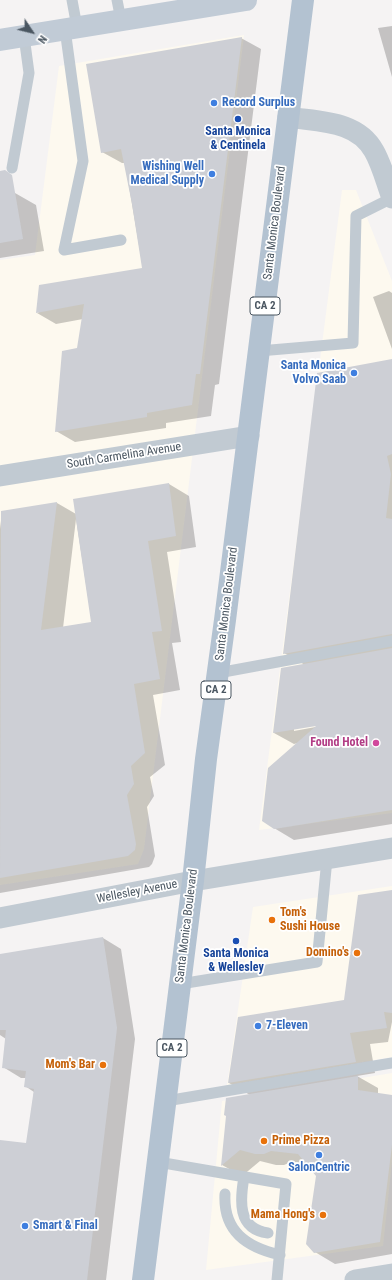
<!DOCTYPE html>
<html>
<head>
<meta charset="utf-8">
<style>
	body { margin:0 }
	#map { position:relative; width:392px; height:1280px; overflow:hidden; background:#f5f3f3; font-family:"Roboto Condensed",sans-serif }
	canvas { display:block }
	.north { position:absolute; left:12px; top:12px; width:40px; height:40px; -webkit-text-stroke:3px #fff; paint-order:stroke; rotate:125deg; font-size:11px; font-weight:700; line-height:16px; text-align:center; color:#4a5661 }
	.north::after { content:''; display:block; margin:auto; width:14px; height:18px; background:#4a5661; clip-path:polygon(50% 0,100% 100%,50% 72%,0 100%) }
</style>
</head>
<body>
<div id="map">
<canvas width="392" height="1280"></canvas>
<div class="north">N</div>
</div>
<script>
const c = document.querySelector('canvas').getContext('2d');
c.lineJoin = 'round';
function fillPath(path, color) { c.fillStyle = color; c.fill(path, 'evenodd'); }
function strokePath(path, color, width, dash) { c.strokeStyle = color; c.lineWidth = width; c.lineCap = dash ? 'butt' : 'round'; c.setLineDash(dash || []); c.stroke(path); }
function drawText(font, color, halo, rows, align = 'center') {
  c.font = font + ' "Roboto Condensed",sans-serif'; c.lineWidth = 3.5; c.setLineDash([]); c.textBaseline = 'middle'; c.strokeStyle = halo; c.fillStyle = color; for (const [text, x, y, turn = 0] of rows) {
    c.save(); c.translate(x, y); c.rotate((+turn || 0) * Math.PI / 180); c.textAlign = isNaN(turn) ? turn : align; if (halo) c.strokeText(text, 0, 0); c.fillText(text, 0, 0); c.restore();
  }
}
fillPath(new Path2D(`
	M244,35L144,849L138,864L0,885V260L35,255L59,66Z
	M342,190H356L392,281V813L259,830Z
	M392,886V1057L227,1085L253,907Z
	M392,1073V1161L383,1246L206,1270L222,1101Z`), '#fdf9ef');
fillPath(new Path2D(`
	M392,26V77L378,28Z
	M241,38L261,49L219,384L215,385L211,416L166,423V428L75,442L56,431L78,349L83,319L56,324L37,313L143,269L125,163H122L102,152Z
	M15,193L36,205L44,251L0,258V196Z
	M389,291L392,293V349L373,297Z
	M392,360V824L294,840L274,828L298,743L294,744L274,733L282,669L305,665L284,653ZM320,724L321,726L294,731V729Z
	M169,484L189,496L196,547L167,552L181,642L172,643L180,690L153,695L165,765L150,777L154,796L147,807L155,856L152,864L149,867L0,893V529L2,512L57,503L76,514ZM76,519L92,623L63,628Z
	M392,891V1022L388,1042L370,1044L375,1073L357,1076L378,1088V1094L392,1096V1254L335,1264L315,1252L317,1176L307,1163L291,1162L284,1165H276L260,1161L242,1176L222,1165L227,1116L250,1095L229,1083L239,1018L345,1001Z
	M103,938L121,949L135,1039L106,1280H0V1141L27,1144L34,1092L25,1086L26,1078H21L3,1067L6,1039L0,1035V955Z`), '#0003');
fillPath(new Path2D(`
	M242,37L200,374H196L192,405L147,413V417L55,432L62,351L77,348L84,304L36,313L39,285L142,268L132,204L121,149L101,153L86,64Z
	M5,170L12,175L23,239L0,243V171Z
	M392,359V454L387,456L391,474L386,518L392,519V634L283,654L317,373Z
	M169,483L176,536L148,541L162,631L152,632L160,679L134,684L145,753L131,766L134,784L127,795L136,844L135,850L128,856L0,878L1,511L57,502L41,630L91,622L73,499Z
	M392,648V810L274,829L262,821L268,768L316,726L273,733L281,668Z
	M392,890V1013L384,1012L387,1028L350,1033L356,1062L228,1083L238,1017L344,1000L358,895Z
	M103,937L117,1028L87,1280H0V1140L26,1143L34,1089L24,1087L26,1071L2,1068L6,1030H0V954Z
	M358,1076V1090L392,1095V1145L380,1242L314,1253L306,1244L316,1176L298,1154L271,1151L264,1154H255L240,1150L221,1166L226,1116L224,1115L226,1098Z`), '#cdcfd5');
strokePath(new Path2D(`
	M72,0L77,27
	M117,0L121,20
	M65,29L83,161L64,250L121,240
	M12,168L29,73L24,36
	M259,351L353,343L356,216L392,198
	M218,673L392,641
	M180,984L317,962L327,859
	M166,1101L392,1063
	M158,1162L286,1184L277,1280
	M244,1177C240,1200 237,1229 268,1233
	M225,1194C223,1231 246,1247 280,1255`), '#c1cad2', 11);
strokePath(new Path2D(`
	M288,117C319,122 357,120 374,151C382,165 386,182 392,198
	M0,476L249,436
	M0,918L193,881L392,848
	M355,1280L392,1274`), '#c1cad2', 21);
strokePath(new Path2D(`
	M0,40L246,0`), '#c1cbd6', 22);
strokePath(new Path2D(`
	M143,1280L193,881L206,759L225,620L303,0`), '#b3c2d1', 22);
for (const [x, y, r, color] of [
	[214,103,4,"#3f7fe0"],
	[238,119,4,"#1a4fb4"],
	[212,174,4,"#3f7fe0"],
	[354,373,4,"#3f7fe0"],
	[376,743,4,"#d1479c"],
	[272,920,4,"#e8710a"],
	[236,941,4,"#1a4fb4"],
	[357,953,4,"#e8710a"],
	[258,1026,4,"#3f7fe0"],
	[103,1065,4,"#e8710a"],
	[264,1141,4,"#e8710a"],
	[319,1155,4,"#3f7fe0"],
	[323,1215,4,"#e8710a"],
	[25,1226,4,"#3f7fe0"]
]) { const dot = new Path2D(); dot.arc(x, y, r, 0, 2 * Math.PI); c.fillStyle = color; c.fill(dot); strokePath(dot, '#fff', 1.5); }
for (const [x, y, w] of [
	[265,306,30],
	[216,690,30],
	[172,1048,30]
]) { const box = new Path2D(); box.roundRect(x - w / 2, y - 9, w, 18, 3); c.fillStyle = '#fff'; c.fill(box); strokePath(box, '#4a5661', 1); }
drawText('bold 11px', '#4a5661', null, [
	["CA 2",265,306],
	["CA 2",216,690],
	["CA 2",172,1048]
]);
drawText('bold 12px', '#366cbe', '#fff', [
	["Record Surplus",222,103],
	["Wishing Well",204,167,"right"],
	["Medical Supply",204,181,"right"],
	["Santa Monica",346,366,"right"],
	["Volvo Saab",346,380,"right"],
	["7-Eleven",266,1026],
	["SalonCentric",319,1168,"center"],
	["Smart & Final",33,1226]
], 'left');
drawText('bold 12px', '#164399', '#fff', [
	["Santa Monica",238,132],
	["& Centinela",238,146],
	["Santa Monica",236,954],
	["& Wellesley",236,968]
]);
drawText('12px', '#4a5661', '#fff', [
	["Santa Monica Boulevard",275,223,-83],
	["South Carmelina Avenue",124,456,-9],
	["Santa Monica Boulevard",227,604,-83],
	["Wellesley Avenue",137,892,-11],
	["Santa Monica Boulevard",187,926,-83]
]);
drawText('bold 12px', '#b23c85', '#fff', [
	["Found Hotel",368,743]
], 'right');
drawText('bold 12px', '#c56008', '#fff', [
	["Tom's",280,913,"left"],
	["Sushi House",280,927,"left"],
	["Domino's",349,953],
	["Mom's Bar",95,1065],
	["Prime Pizza",272,1141,"left"],
	["Mama Hong's",315,1215]
], 'right');
</script>
</body>
</html>
